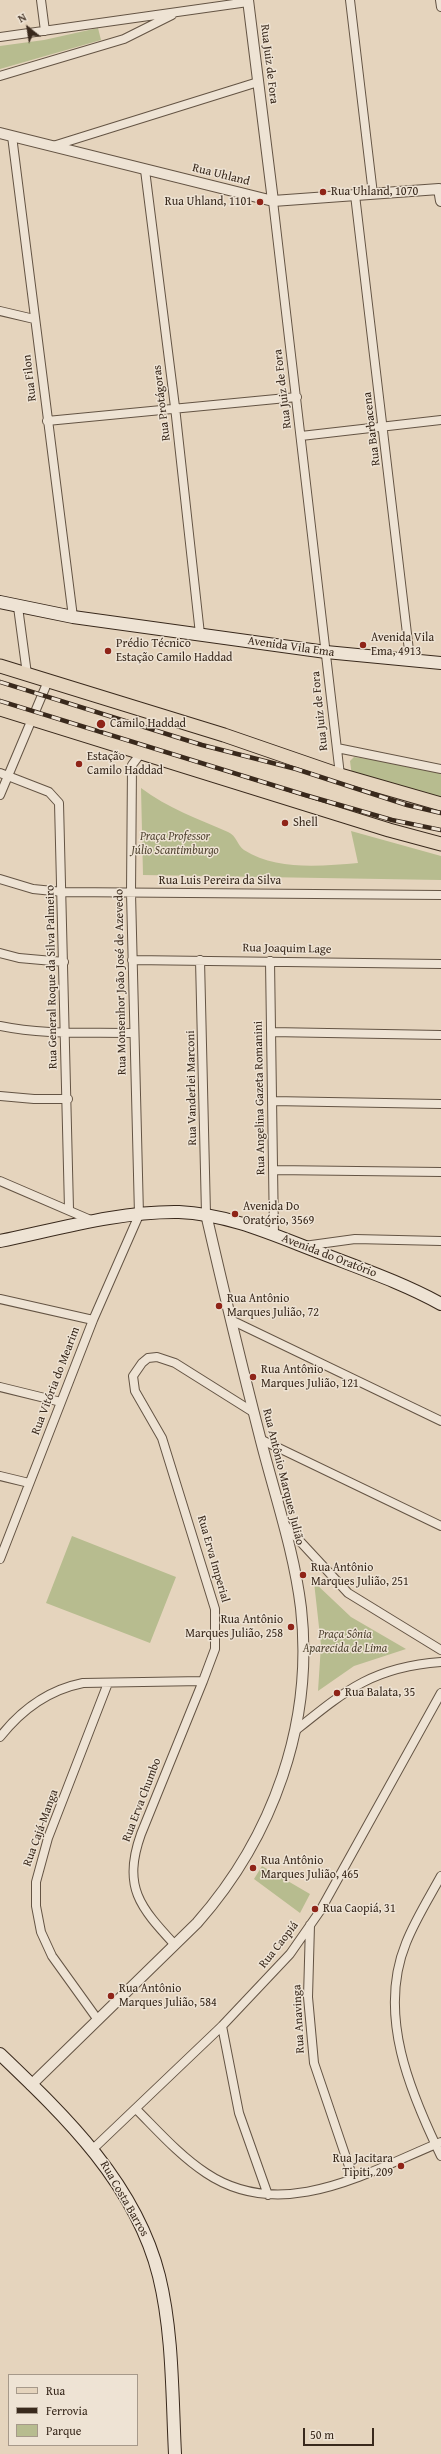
<!DOCTYPE html>
<html>
<head>
<meta charset="utf-8">
<style>
	body { margin:0 }
	#map { position:relative; width:441px; height:2454px; overflow:hidden; background:#e5d4bd; font-family:"Gentium Book Plus",serif }
	canvas { display:block }
	.legend { position:absolute; left:8px; top:2374px; width:130px; height:72px; box-sizing:border-box; background:#eee3d4; border:1px solid #a6998a; margin:0; padding:5px 7px; list-style:none; font-size:12px; color:#39291c }
	.legend li { display:flex; align-items:center; gap:8px; height:20px }
	.legend b { width:20px; border:1px solid #a6998a }
	.north { position:absolute; left:8px; top:8px; width:40px; height:40px; -webkit-text-stroke:3px #eee3d4; paint-order:stroke; rotate:330deg; font-size:11px; font-weight:700; line-height:16px; text-align:center; color:#39291c }
	.north::after { content:''; display:block; margin:auto; width:14px; height:18px; background:#39291c; clip-path:polygon(50% 0,100% 100%,50% 72%,0 100%) }
	.scale { position:absolute; left:303px; top:2428px; width:71px; height:18px; box-sizing:border-box; border:2px solid #39291c; border-top:0; padding-left:5px; font-size:12px; line-height:14px; white-space:nowrap; color:#39291c; -webkit-text-stroke:3px #eee3d4; paint-order:stroke }
</style>
</head>
<body>
<div id="map">
<canvas width="441" height="2454"></canvas>
<ul class="legend">
<li><b style="height:5px;background:#e5d4bd"></b>Rua</li>
<li><b style="height:5px;background:#39291c"></b>Ferrovia</li>
<li><b style="height:11px;background:#b7bc8f"></b>Parque</li>
</ul>
<div class="north">N</div>
<div class="scale">50 m</div>
</div>
<script>
const c = document.querySelector('canvas').getContext('2d');
c.lineJoin = 'round';
function fillPath(path, color) { c.fillStyle = color; c.fill(path, 'evenodd'); }
function strokePath(path, color, width, dash) { c.strokeStyle = color; c.lineWidth = width; c.lineCap = dash ? 'butt' : 'round'; c.setLineDash(dash || []); c.stroke(path); }
function drawText(font, color, halo, rows, align = 'center') {
  c.font = font + ' "Gentium Book Plus",serif'; c.lineWidth = 3; c.setLineDash([]); c.textBaseline = 'middle'; c.strokeStyle = halo; c.fillStyle = color; for (const [text, x, y, turn = 0] of rows) {
    c.save(); c.translate(x, y); c.rotate((+turn || 0) * Math.PI / 180); c.textAlign = isNaN(turn) ? turn : align; if (halo) c.strokeText(text, 0, 0); c.fillText(text, 0, 0); c.restore();
  }
}
fillPath(new Path2D(`
	M98,28L101,40L0,69V46L44,40Z
	M354,757L441,770V800L352,776L350,761Z
	M141,788C167,808 199,819 228,832C237,836 237,845 244,850C277,871 322,866 358,863L351,831L441,856V880L143,875Z
	M72,1536L176,1577L150,1643L46,1603Z
	M314,1582L351,1617L406,1649L354,1666L318,1691L321,1645Z
	M262,1866L310,1894L300,1913L254,1879Z`), '#b7bc8f');
const minor = new Path2D(`
	M41,0L45,31
	M350,0L373,194
	M440,0L441,7
	M0,37L248,2
	M0,76L124,39L172,15
	M12,136L73,617
	M53,146L258,82
	M145,170L175,407L200,634
	M355,195L410,659
	M273,201L340,775
	M0,311L34,319
	M47,421L297,397
	M301,436L441,420
	M18,607L27,674
	M337,748L441,769
	M0,773L49,792L59,803L69,1209
	M0,795L48,681
	M0,879L33,889L63,892L441,895
	M0,953L19,958L64,962
	M132,960L441,964
	M200,960L206,1214
	M270,961L274,1235
	M0,1026C43,1035 90,1032 133,1033
	M271,1032L441,1035
	M0,1096L34,1099H68
	M272,1101L441,1104
	M273,1170L441,1172
	M0,1181L93,1221
	M304,1246L355,1239L441,1241
	M0,1299L93,1320
	M231,1320L441,1421
	M0,1387L61,1402
	M260,1439L441,1526
	M0,1476L29,1483
	M284,1524L348,1593L441,1650
	M0,1559L93,1320L139,1215L131,893L132,765L141,753
	M295,1731C346,1690 373,1667 441,1662
	M0,1737C22,1709 48,1690 83,1683L203,1681L215,1649V1609L162,1438L135,1391L133,1376L142,1363L148,1358L157,1357L175,1363L253,1412
	M441,1876C429,1898 415,1920 406,1943C377,2014 410,2092 441,2156
	M310,1925L308,1997L314,2063L353,2178
	M175,1945C140,1907 122,1887 141,1834L203,1681
	M98,2020L52,1956L41,1932L36,1906V1882L48,1838L108,1683
	M222,2026L239,2113L268,2195
	M136,2109C158,2131 180,2156 206,2173C282,2224 368,2172 441,2142
	M93,2149L222,2026L290,1954L320,1911L441,1693`);
const tertiary = new Path2D(`
	M248,0L273,201
	M0,133L273,201L439,189L441,201
	M31,2085L197,1923C273,1837 314,1723 301,1608C294,1550 274,1493 260,1437C241,1363 223,1288 206,1214`);
const secondary = new Path2D(`
	M0,602L73,617L326,652L441,663
	M0,1241C58,1229 120,1211 179,1212C229,1214 276,1236 321,1253C362,1269 403,1283 441,1304
	M0,2054C66,2117 136,2184 159,2276C173,2333 172,2395 175,2454`);
const primary = new Path2D(`
	M0,666L224,735L340,775L441,804
	M0,709L389,830L441,844`);
strokePath(minor, '#645444', 10);
strokePath(tertiary, '#645444', 12);
strokePath(secondary, '#39291c', 14);
strokePath(primary, '#39291c', 15);
strokePath(minor, '#eee3d4', 8);
strokePath(tertiary, '#eee3d4', 10);
strokePath(secondary, '#eee3d4', 12);
strokePath(primary, '#e5d4bd', 13);
const rail = new Path2D(`
	M0,682L202,745L296,769L407,805L441,813
	M0,701L305,795L392,820L441,830`);
strokePath(rail, '#39291c', 4.5);
strokePath(rail, '#eee3d4', 3, [9]);
for (const [x, y, r, color] of [
	[323,192,4,"#8f2418"],
	[260,202,4,"#8f2418"],
	[363,645,4,"#8f2418"],
	[108,651,4,"#8f2418"],
	[101,724,5,"#8f2418"],
	[79,764,4,"#8f2418"],
	[285,823,4,"#8f2418"],
	[235,1214,4,"#8f2418"],
	[219,1306,4,"#8f2418"],
	[253,1377,4,"#8f2418"],
	[303,1575,4,"#8f2418"],
	[291,1627,4,"#8f2418"],
	[337,1693,4,"#8f2418"],
	[253,1868,4,"#8f2418"],
	[315,1909,4,"#8f2418"],
	[111,1996,4,"#8f2418"],
	[401,2166,4,"#8f2418"]
]) { const dot = new Path2D(); dot.arc(x, y, r, 0, 2 * Math.PI); c.fillStyle = color; c.fill(dot); strokePath(dot, '#eee3d4', 1.5); }
drawText('12px', '#39291c', '#eee3d4', [
	["Rua Juiz de Fora",269,64,83],
	["Rua Uhland",221,175,14],
	["Rua Filon",30,378,-97],
	["Rua Juiz de Fora",283,389,-97],
	["Rua Protágoras",162,403,-97],
	["Rua Barbacena",372,429,-97],
	["Avenida Vila Ema",291,647,8],
	["Rua Juiz de Fora",320,711,-96],
	["Rua Luis Pereira da Silva",220,881],
	["Rua Joaquim Lage",287,949,1],
	["Rua General Roque da Silva Palmeiro",52,977,-91],
	["Rua Monsenhor João José de Azevedo",121,982,-91],
	["Rua Vanderlei Marconi",192,1088,-91],
	["Rua Angelina Gazeta Romanini",260,1098,-91],
	["Avenida do Oratório",329,1256,21],
	["Rua Vitória do Mearim",56,1381,-69],
	["Rua Antônio Marques Julião",283,1477,76],
	["Rua Erva Imperial",213,1559,74],
	["Rua Erva Chumbo",142,1800,-69],
	["Rua Cajá-Manga",41,1828,-70],
	["Rua Caopiá",279,1945,-52],
	["Rua Anavinga",299,2019,-93],
	["Rua Costa Barros",124,2199,60]
]);
drawText('12px', '#39291c', '#eee3d4', [
	["Rua Uhland, 1070",331,192],
	["Rua Uhland, 1101",252,202,"right"],
	["Avenida Vila",371,638],
	["Ema, 4913",371,652],
	["Prédio Técnico",116,644],
	["Estação Camilo Haddad",116,658],
	["Camilo Haddad",110,724],
	["Estação",87,757],
	["Camilo Haddad",87,771],
	["Shell",293,823],
	["Avenida Do",243,1207],
	["Oratório, 3569",243,1221],
	["Rua Antônio",227,1299],
	["Marques Julião, 72",227,1313],
	["Rua Antônio",261,1370],
	["Marques Julião, 121",261,1384],
	["Rua Antônio",311,1568],
	["Marques Julião, 251",311,1582],
	["Rua Antônio",283,1620,"right"],
	["Marques Julião, 258",283,1634,"right"],
	["Rua Balata, 35",345,1693],
	["Rua Antônio",261,1861],
	["Marques Julião, 465",261,1875],
	["Rua Caopiá, 31",323,1909],
	["Rua Antônio",119,1989],
	["Marques Julião, 584",119,2003],
	["Rua Jacitara",393,2159,"right"],
	["Tipiti, 209",393,2173,"right"]
], 'left');
drawText('italic 12px', '#524633', '#eee3d4', [
	["Praça Professor",175,837],
	["Júlio Scantimburgo",175,851],
	["Praça Sônia",345,1635],
	["Aparecida de Lima",345,1649]
]);
</script>
</body>
</html>
